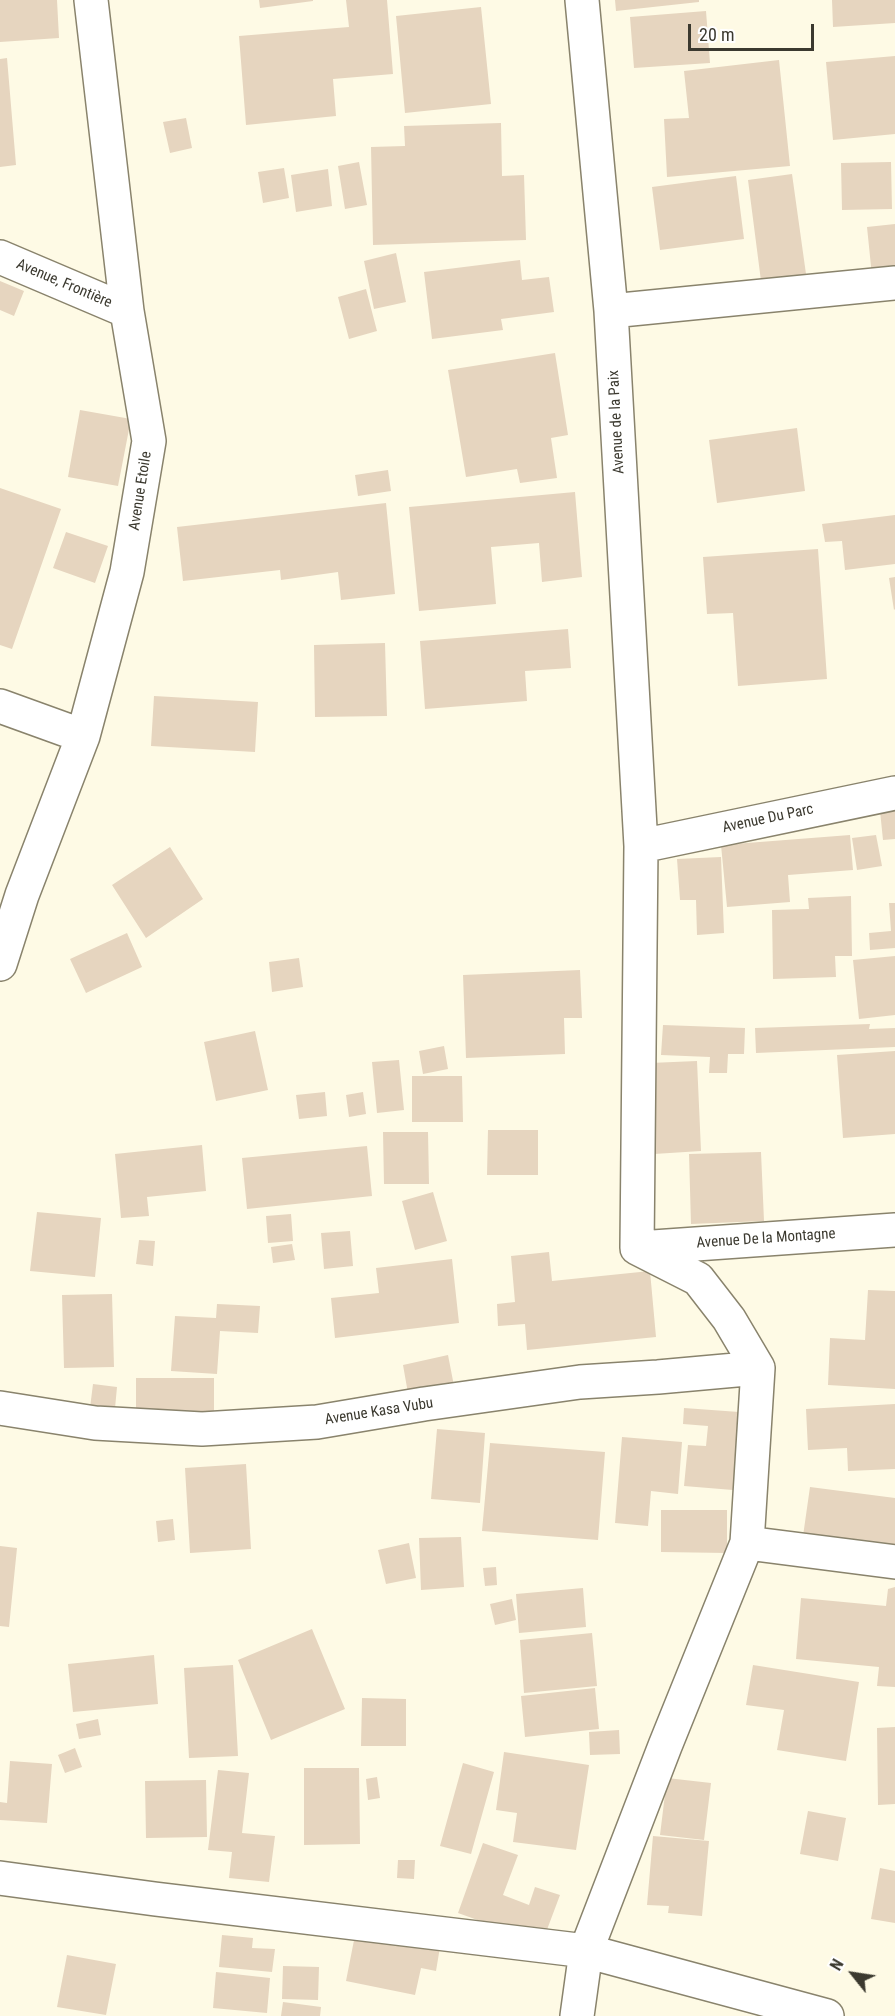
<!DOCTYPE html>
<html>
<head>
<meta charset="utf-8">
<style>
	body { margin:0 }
	#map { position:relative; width:895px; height:2016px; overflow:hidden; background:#fefae5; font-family:"Roboto Condensed",sans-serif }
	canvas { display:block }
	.north { position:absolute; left:823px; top:1944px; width:60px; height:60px; -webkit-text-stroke:4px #fff; paint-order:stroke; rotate:300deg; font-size:16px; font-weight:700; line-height:24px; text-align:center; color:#3b392f }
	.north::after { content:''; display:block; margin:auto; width:21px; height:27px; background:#3b392f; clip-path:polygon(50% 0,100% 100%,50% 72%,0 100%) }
	.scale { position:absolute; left:688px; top:24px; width:126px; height:27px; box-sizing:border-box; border:3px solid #3b392f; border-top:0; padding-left:8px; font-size:18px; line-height:21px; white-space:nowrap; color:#3b392f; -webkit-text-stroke:4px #fff; paint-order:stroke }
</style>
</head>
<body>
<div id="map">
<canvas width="895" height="2016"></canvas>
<div class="north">N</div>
<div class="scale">20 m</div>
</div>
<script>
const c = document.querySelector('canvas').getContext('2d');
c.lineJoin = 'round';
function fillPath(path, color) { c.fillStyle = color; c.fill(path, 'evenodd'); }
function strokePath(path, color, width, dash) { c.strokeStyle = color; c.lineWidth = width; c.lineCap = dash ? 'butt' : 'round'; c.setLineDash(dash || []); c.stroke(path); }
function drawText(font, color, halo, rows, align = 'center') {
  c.font = font + ' "Roboto Condensed",sans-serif'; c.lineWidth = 5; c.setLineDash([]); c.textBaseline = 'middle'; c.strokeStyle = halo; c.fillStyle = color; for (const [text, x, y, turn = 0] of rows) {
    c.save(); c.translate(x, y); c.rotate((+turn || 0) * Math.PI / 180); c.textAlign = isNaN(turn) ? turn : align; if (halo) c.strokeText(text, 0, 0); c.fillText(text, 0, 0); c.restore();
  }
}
fillPath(new Path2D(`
	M0,0H57L59,38L0,42Z
	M259,0H313V1L260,8Z
	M346,0H387L393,74L333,79L336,116L246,125L239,36L349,27Z
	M615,0H699V2L616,11Z
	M832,0H895V23L833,27Z
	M481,7L491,104L405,113L396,16Z
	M706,11L710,63L634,68L630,17Z
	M895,56V134L833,140L826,62Z
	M7,58L16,165L0,167V59Z
	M779,60L790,166L667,177L664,119L689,118L684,71Z
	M186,118L192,148L170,153L163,122Z
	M501,123L502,176L524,175L526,240L373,245L371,147L405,146L404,126Z
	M359,162L367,205L345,209L338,166Z
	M891,162L892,209L842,210L841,163Z
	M284,168L289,198L263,203L258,172Z
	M328,169L332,206L296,212L291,175Z
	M792,174L806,274L761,281L748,180Z
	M736,176L744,239L660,250L652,187Z
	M895,224V274L872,276L867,227Z
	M396,253L406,302L374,309L364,261Z
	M520,260L522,280L549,277L554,312L501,319L503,330L432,339L424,272Z
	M0,281L24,291L14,316L0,310Z
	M366,289L377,331L349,339L338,297Z
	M555,353L568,435L551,438L557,478L520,483L517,469L466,477L448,370Z
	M80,410L131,419L118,486L68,477Z
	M797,428L805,491L717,503L709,440Z
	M388,470L391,491L358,496L355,475Z
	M0,488L61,509L12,649L0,645Z
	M575,492L582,577L542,582L539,543L491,547L496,604L419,611L409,507Z
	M386,503L395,594L341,600L338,572L281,580L280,570L183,581L177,527Z
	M895,515V564L845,570L842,541L825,542L822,524Z
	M66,532L108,546L95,583L53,568Z
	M818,549L827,679L738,686L733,613L707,614L703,557Z
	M895,577V609L894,610L889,578Z
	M568,629L571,668L525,671L527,701L425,709L420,641Z
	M385,643L387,716L315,717L314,645Z
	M154,696L258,702L255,752L151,746Z
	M895,799V839L883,840L879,801Z
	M850,835L853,870L788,875L790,902L727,907L721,845Z
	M876,835L882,866L857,870L852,838Z
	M170,847L203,899L146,938L112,885Z
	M721,857L724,933L697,935L696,900H680L677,859Z
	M851,896L852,956H835L836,977L773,979L772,910L809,909L808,898Z
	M889,903H895V948L870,950L869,933L891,931Z
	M127,933L142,967L86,993L70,959Z
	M895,956V1015L859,1019L853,960Z
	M299,958L303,987L272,992L269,962Z
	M580,970L582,1018H564L565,1054L466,1058L463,975Z
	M870,1024L869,1029L895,1028V1047L756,1053L755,1028Z
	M663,1025L745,1028L744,1054H728L727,1073H709L710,1057L661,1055Z
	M255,1031L268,1090L216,1101L204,1042Z
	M444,1046L448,1069L423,1074L419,1051Z
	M895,1051V1134L843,1138L837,1055Z
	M399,1060L404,1110L377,1113L372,1062Z
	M697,1061L701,1151L654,1154L650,1063Z
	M412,1076H462L463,1122H412Z
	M325,1092L327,1116L299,1119L296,1095Z
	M363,1092L366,1114L349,1117L346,1095Z
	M488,1130H538V1175H487Z
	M383,1132H428L429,1184H384Z
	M202,1145L206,1191L147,1197L149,1216L121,1218L115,1154Z
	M367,1146L372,1196L247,1209L242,1158Z
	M761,1152L764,1221L691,1224L689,1154Z
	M433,1192L447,1241L415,1250L402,1201Z
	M37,1212L101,1218L95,1277L30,1271Z
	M291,1214L293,1241L268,1243L266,1216Z
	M350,1231L353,1266L324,1269L321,1233Z
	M139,1240L155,1241L153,1266L136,1264Z
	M292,1244L295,1260L273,1263L271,1247Z
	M549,1252L552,1281L650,1271L656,1337L527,1350L525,1324L498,1326L497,1304L515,1302L511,1256Z
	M452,1259L459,1323L335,1338L331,1298L379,1293L376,1268Z
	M868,1290L895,1291V1389L828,1385L830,1338L865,1340Z
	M112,1294L114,1367L64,1368L62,1295Z
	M217,1304L260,1306L258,1333L220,1331L217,1374L171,1371L175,1316L216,1318Z
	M448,1355L455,1391L409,1399L403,1365Z
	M136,1378H214V1412H136Z
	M93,1384L117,1387L114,1419L89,1416Z
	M895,1404V1469L848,1471L847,1448L808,1450L806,1409Z
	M684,1408L739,1412L733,1490L684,1486L688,1445L706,1446L708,1426L683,1424Z
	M437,1429L485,1433L480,1503L431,1499Z
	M622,1437L682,1442L678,1494L651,1491L648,1526L615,1523Z
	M490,1443L605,1452L598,1540L482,1531Z
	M246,1464L251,1549L190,1553L185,1468Z
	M810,1487L895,1498V1548L803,1536Z
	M661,1510H727V1553L661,1552Z
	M173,1519L175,1540L158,1542L156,1521Z
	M461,1537L464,1587L421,1590L419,1538Z
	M409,1543L416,1578L386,1584L378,1550Z
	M0,1546L17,1548L9,1627L0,1626Z
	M496,1567L497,1585L485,1586L483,1568Z
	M895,1587V1687L877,1686L879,1667L796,1659L801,1598L886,1606L888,1589Z
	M583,1588L586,1627L519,1633L516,1594Z
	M512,1599L516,1620L495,1625L490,1604Z
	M312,1629L345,1709L271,1740L238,1660Z
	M592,1633L597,1686L524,1693L520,1640Z
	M154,1655L158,1704L73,1712L68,1664Z
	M233,1665L238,1756L189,1758L184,1668Z
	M753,1665L859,1682L846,1761L777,1750L784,1710L746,1705Z
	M595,1688L599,1729L525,1737L521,1696Z
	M362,1698L406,1699V1746H361Z
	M98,1719L101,1735L79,1739L76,1724Z
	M895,1727V1804L878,1805L877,1728Z
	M619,1730L620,1754L590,1755L589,1732Z
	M75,1748L82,1767L65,1773L58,1755Z
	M504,1752L589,1765L576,1850L513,1842L517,1813L496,1810Z
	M10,1761L52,1764L47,1823L0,1820V1802L7,1803Z
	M463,1763L494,1772L471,1854L440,1846Z
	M304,1768H359L360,1844L304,1845Z
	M218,1770L249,1773L242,1833L275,1836L269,1882L229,1878L232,1852L208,1850Z
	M377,1777L380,1798L368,1800L366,1779Z
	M667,1778L711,1783L704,1840L660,1835Z
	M206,1780L207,1837L146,1838L145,1781Z
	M808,1811L846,1818L838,1861L800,1854Z
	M653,1836L709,1841L702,1916L668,1913L669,1906L647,1905Z
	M483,1843L518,1855L503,1895L529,1905L535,1887L560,1895L542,1943L458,1913Z
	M398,1860H415L414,1879L397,1878Z
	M880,1868L895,1871V1923L871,1919Z
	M356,1930L440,1947L436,1971L421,1968L415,1995L346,1981Z
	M222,1935L253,1938L252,1948L275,1949L272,1972L219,1967Z
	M67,1955L116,1964L106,2015L57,2007Z
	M283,1966L319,1967L318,2000L282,1999Z
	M216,1972L270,1978L267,2013L213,2008Z
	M283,2002L321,2007L320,2016H281Z`), '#e6d5bf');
const minor = new Path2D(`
	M0,257L127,311
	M611,311L895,283
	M0,706L83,736
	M641,846L895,793
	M0,964L22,895L83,736L127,572L149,441L127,311L91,0
	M639,1248L895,1230
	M0,1408L95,1423L202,1429L317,1422L424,1404L580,1382L658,1377L758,1368
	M747,1543L895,1562
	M0,1878L155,1899L586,1951L827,2016
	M577,2016L586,1951L665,1746L747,1543L758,1368L729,1319L698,1279L637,1248L641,846L611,311L582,0`);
strokePath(minor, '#89836c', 36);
strokePath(minor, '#fff', 33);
drawText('15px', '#3b392f', '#fff', [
	["Avenue, Frontière",64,284,23],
	["Avenue de la Paix",617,422,-93],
	["Avenue Etoile",141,491,-81],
	["Avenue Du Parc",768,819,-12],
	["Avenue De la Montagne",766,1239,-4],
	["Avenue Kasa Vubu",379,1412,-9]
]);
</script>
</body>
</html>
